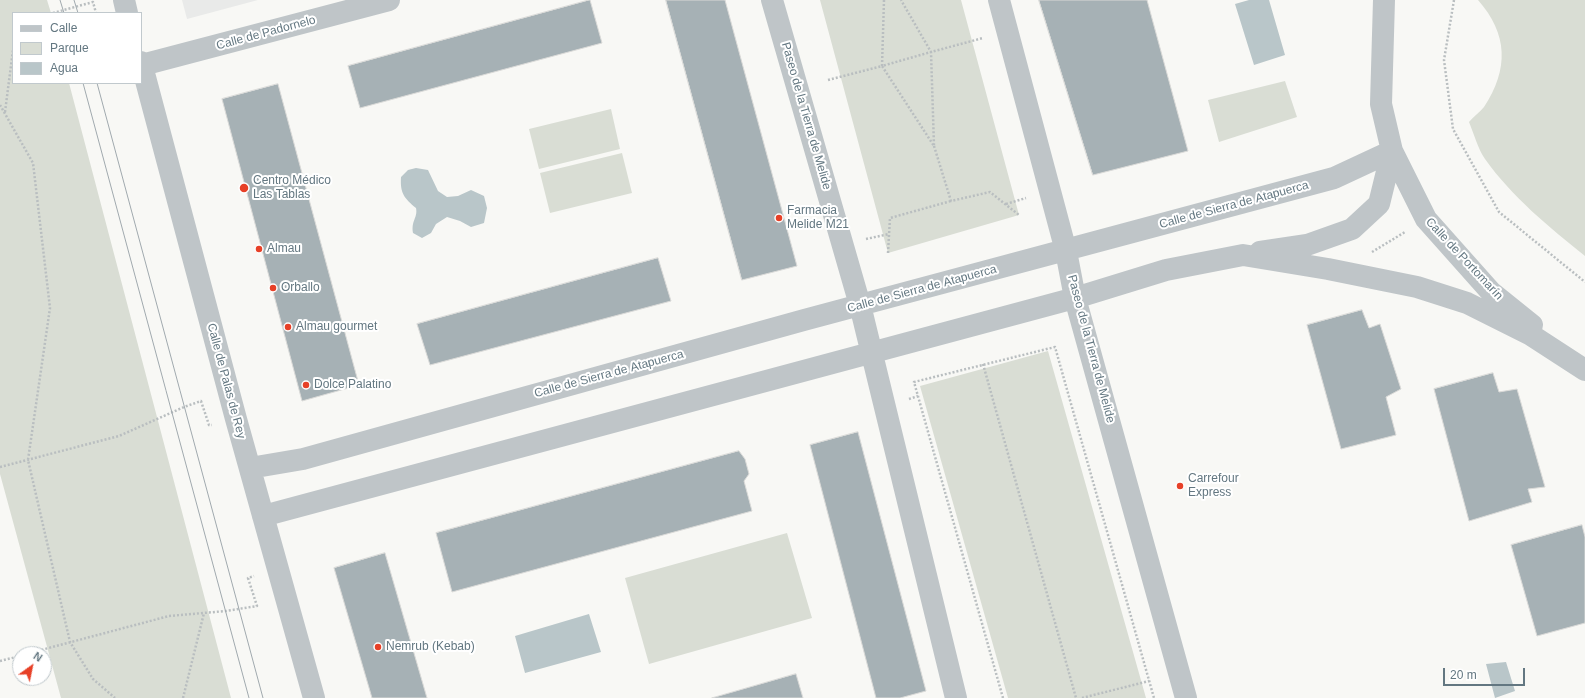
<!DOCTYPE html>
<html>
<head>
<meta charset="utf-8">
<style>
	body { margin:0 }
	#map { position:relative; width:1585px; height:698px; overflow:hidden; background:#f8f8f5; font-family:Helvetica,sans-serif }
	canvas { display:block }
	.legend { position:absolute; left:12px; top:12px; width:130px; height:72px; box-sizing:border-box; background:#fff; border:1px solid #c1c9cd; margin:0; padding:5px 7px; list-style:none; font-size:12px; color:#637781 }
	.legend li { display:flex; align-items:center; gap:8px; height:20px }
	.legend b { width:20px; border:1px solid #c1c9cd }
	.north { position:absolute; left:12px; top:646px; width:40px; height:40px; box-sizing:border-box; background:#fff; border:1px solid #c1c9cd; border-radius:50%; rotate:33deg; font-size:11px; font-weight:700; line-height:16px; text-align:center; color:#637781 }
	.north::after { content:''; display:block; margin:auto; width:14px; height:18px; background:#e74027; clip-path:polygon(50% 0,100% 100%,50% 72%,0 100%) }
	.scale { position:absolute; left:1443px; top:668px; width:82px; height:18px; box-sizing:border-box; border:2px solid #637781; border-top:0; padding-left:5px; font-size:12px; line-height:14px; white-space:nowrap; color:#637781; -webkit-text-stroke:3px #fff; paint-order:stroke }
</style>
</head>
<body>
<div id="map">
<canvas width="1585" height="698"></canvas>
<ul class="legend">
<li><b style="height:5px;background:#bfc5c8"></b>Calle</li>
<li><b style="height:11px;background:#d9ddd4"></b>Parque</li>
<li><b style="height:11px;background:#b9c6c9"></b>Agua</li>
</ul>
<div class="north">N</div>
<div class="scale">20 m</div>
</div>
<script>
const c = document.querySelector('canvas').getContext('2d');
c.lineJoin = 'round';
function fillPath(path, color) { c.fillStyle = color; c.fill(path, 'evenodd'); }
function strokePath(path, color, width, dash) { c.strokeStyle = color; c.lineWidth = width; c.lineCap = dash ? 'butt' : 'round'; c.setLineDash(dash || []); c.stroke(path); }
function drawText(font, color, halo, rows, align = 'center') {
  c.font = font + ' Helvetica,sans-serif'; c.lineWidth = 4; c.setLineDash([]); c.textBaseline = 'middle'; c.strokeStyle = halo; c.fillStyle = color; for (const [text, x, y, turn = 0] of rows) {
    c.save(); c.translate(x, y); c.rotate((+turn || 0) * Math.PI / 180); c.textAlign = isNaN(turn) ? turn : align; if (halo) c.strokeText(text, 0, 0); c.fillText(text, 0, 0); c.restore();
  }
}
fillPath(new Path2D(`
	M182,0H258L187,19Z`), '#e9eae9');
fillPath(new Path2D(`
	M0,0H47L51,13H13V83H69L231,698H61L0,474Z
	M820,0H961L1019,215L888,253Z
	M1478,0H1585V256C1549,227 1512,197 1485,159C1478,149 1474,134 1469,122C1473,117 1480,112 1484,107C1509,69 1508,34 1478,0Z
	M1285,81L1297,117L1219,142L1208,100Z
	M611,109L620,149L539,169L529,129Z
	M622,153L632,193L550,213L540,173Z
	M1048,351L1146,698H1008L920,386Z
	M787,533L812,618L649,664L625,578Z`), '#d9ddd4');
fillPath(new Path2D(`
	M1249,0H1269L1285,55L1254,65L1235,4Z
	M416,168L428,170L438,191L447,197L458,196L471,190L484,196L487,208L484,223L471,227L460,221L447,217L436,224L431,233L422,238L413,233C411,220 418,218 416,208C404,198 400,193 401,177L408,170Z
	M589,614L601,652L525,673L515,636Z
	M1506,662L1515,691L1495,698L1486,664Z`), '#b9c6c9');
const building = new Path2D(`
	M590,0L602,43L360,108L348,66Z
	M666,0H725L797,266L742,280Z
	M1039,0H1147L1188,151L1093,175Z
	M278,84L359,385L302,401L222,99Z
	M658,258L671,301L430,365L417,324Z
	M1362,310L1369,328L1380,324L1401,389L1386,397L1396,435L1341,449L1307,325Z
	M1493,373L1499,392L1517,389L1545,487L1528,489L1532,502L1469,521L1434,389Z
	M858,432L926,691L900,698H876L810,445Z
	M739,451L745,459L749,474L744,481L752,511L452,592L436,533Z
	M1582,525L1585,537V623L1537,636L1511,545Z
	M385,553L427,698H372L334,568Z
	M796,674L803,698H712Z`);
fillPath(building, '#a6b1b5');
strokePath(building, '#dadad8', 1);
strokePath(new Path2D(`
	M884,0L882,66L931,52L901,0
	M1454,0L1444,60L1453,129L1499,212L1585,282
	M53,13L93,2L96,13
	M828,80L882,66L934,146L931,52L983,38
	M0,105L33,163L50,308L28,460L70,642L93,679L115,698
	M5,112L13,50
	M934,146L951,201L990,192L1019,215
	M1006,204L1026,198
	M866,239L889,234
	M1372,252L1405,232
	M888,253L890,218L951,201
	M983,364L1076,698
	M909,399L918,396
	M0,467L119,436L184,407L201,401L209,425H212
	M26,654L169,616L226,611L257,606L248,578L254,576
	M0,661L20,656
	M183,698L204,613
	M1003,698L914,382L1055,347L1154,698
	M1082,698L1149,681`), '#b9bec0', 2.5, [2, 2]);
strokePath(new Path2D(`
	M124,0L127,13
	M772,0L860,305L956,698
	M999,0L1066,251L1075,298L1186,698
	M1384,0L1381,104L1392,151L1426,219L1491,292L1532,325
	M141,62L236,419L314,698
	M142,65L389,0
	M1260,252L1307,245L1352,229L1379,204L1392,151
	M250,468L303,459L804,320L1334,178L1392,151
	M263,516L1075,298L1166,270L1243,255L1328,269L1417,287L1467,303L1531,335L1585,370`), '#bfc5c8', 22);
strokePath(new Path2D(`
	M60,0L64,13
	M74,0L78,13
	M83,83L249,698
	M97,83L263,698`), '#a0a9ae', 1);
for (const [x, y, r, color] of [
	[244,188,5,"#e74027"],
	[779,218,4,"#e74027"],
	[259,249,4,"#e74027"],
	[273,288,4,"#e74027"],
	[288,327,4,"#e74027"],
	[306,385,4,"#e74027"],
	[1180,486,4,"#e74027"],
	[378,647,4,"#e74027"]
]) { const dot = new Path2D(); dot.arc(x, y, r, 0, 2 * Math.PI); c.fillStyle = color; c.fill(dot); strokePath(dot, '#fff', 1.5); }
drawText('12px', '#637781', '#fff', [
	["Calle de Padornelo",266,33,-15],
	["Paseo de la Tierra de Melide",806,116,74],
	["Calle de Sierra de Atapuerca",1234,205,-15],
	["Calle de Portomarín",1464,259,47],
	["Calle de Sierra de Atapuerca",922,289,-15],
	["Paseo de la Tierra de Melide",1091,349,75],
	["Calle de Sierra de Atapuerca",609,374,-15],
	["Calle de Palas de Rey",226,381,75]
]);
drawText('12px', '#637781', '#fff', [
	["Centro Médico",253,181],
	["Las Tablas",253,195],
	["Farmacia",787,211],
	["Melide M21",787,225],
	["Almau",267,249],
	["Orballo",281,288],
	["Almau gourmet",296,327],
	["Dolce Palatino",314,385],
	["Carrefour",1188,479],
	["Express",1188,493],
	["Nemrub (Kebab)",386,647]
], 'left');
</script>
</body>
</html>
